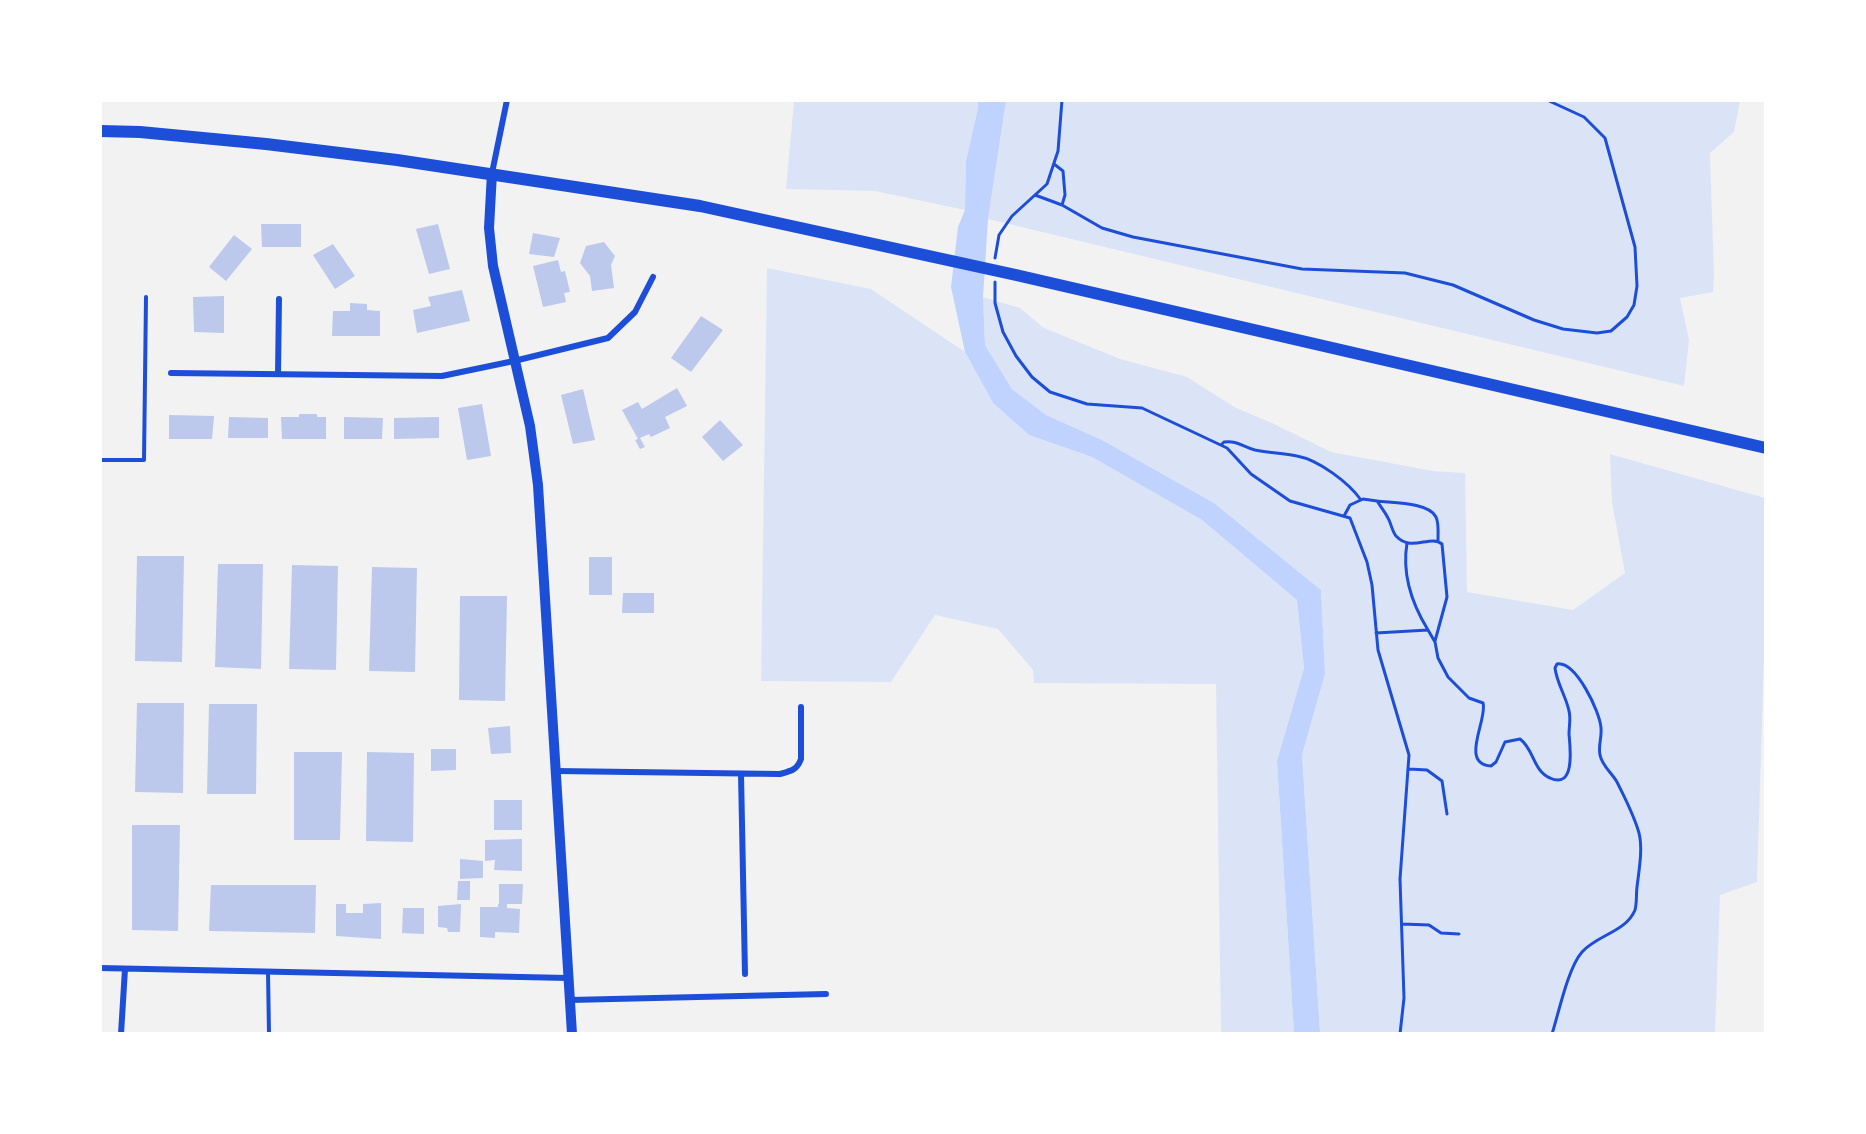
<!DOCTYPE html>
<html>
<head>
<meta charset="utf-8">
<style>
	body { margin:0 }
	#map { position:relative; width:1866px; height:1134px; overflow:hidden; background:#f2f2f2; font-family:"Exo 2",sans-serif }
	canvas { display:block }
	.frame { position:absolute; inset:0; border:102px solid #fff; pointer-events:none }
</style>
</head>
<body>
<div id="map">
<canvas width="1866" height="1134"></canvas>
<div class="frame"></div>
</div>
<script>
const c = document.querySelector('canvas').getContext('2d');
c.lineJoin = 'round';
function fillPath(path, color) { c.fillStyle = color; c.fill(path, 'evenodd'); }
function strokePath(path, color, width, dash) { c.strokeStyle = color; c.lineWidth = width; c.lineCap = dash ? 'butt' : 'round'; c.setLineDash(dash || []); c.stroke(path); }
fillPath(new Path2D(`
	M794,101H978V108L966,161L965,210L875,191L786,189Z
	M1006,101H1740L1734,132L1710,153L1714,276L1713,292L1680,298L1689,340L1684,386L988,219Z
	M767,268L871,289L965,352L993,403L1029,435L1092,457L1202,520L1297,600L1304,668L1277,761L1294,1033H1221L1216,684L1034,683L1033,670L998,629L935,615L891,682L761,681Z
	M983,297L1020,308L1044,328L1076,341L1120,359L1187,377L1236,408L1272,423L1331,452L1433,471L1465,473L1467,592L1573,610L1625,573L1612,502L1610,454L1765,498V626L1757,882L1720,895L1715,1033H1320L1302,755L1325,674L1321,590L1214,503L1102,440L1046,415L1012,389L985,345Z`), '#dbe4f7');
fillPath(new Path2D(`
	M978,101H1006L988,219L983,297L985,345L1012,389L1046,415L1102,440L1214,503L1321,590L1325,674L1302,755L1320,1033H1294L1277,761L1304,668L1297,600L1202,520L1092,457L1029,435L993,403L965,352L951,287L958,227L965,210L966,161L978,108Z`), '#bfd3fe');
fillPath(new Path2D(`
	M261,224H301V247H262Z
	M438,224L450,269L429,274L416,229Z
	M533,233L560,238L554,257L529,254Z
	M234,235L252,249L226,281L209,267Z
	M604,242L615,256L611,265L614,288L592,291L590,276L580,263L586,246Z
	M333,244L355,276L335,289L313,255Z
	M558,260L561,272L565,271L570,292L564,293L566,302L543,307L533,266Z
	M462,290L470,321L417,333L413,310L431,306L428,297Z
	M224,296V333L194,332L193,297Z
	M350,303L367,304V310L380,311V336H332L333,311H350Z
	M701,316L723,330L691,372L671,358Z
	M677,388L687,406L665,417L670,428L651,437L649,434L640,438L645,447L640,449L635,440L638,439L622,410L638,402L642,409Z
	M583,389L595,440L573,444L561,395Z
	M482,404L491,456L467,460L458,408Z
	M299,414H317V417H326V439H282L281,417H299Z
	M169,415L214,416L212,439H169Z
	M229,417L268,418V438H228Z
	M344,417L383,418L382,439H344Z
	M439,417V438L394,439V418Z
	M720,420L743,445L723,461L702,437Z
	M137,556H184L182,662L135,661Z
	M589,557H612V595H589Z
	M218,564H263L261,669L215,667Z
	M292,565L338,566L336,670L289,669Z
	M372,567L417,568L415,672L369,671Z
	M623,593H654V613H622Z
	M460,596H507L505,701L459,700Z
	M137,703H184L183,793L135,792Z
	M209,704H257L256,794H207Z
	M510,726L511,753L491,754L488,728Z
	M431,749H456V770L431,771Z
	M294,752H342L340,840H294Z
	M367,752L414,753L413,842L366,841Z
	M494,800H522V830H494Z
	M132,825H180L178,931L132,930Z
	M522,839V871L494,870L495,860L485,861V840Z
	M460,859L483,861V878L460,879Z
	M458,881H470V900H457Z
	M499,884H523L522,904H499Z
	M211,885H316L315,933L209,931Z
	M381,903V939L336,936V904H346V913H363V904Z
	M461,904L460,932H448L447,928L438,927V906Z
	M498,904H507V908L520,909L519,933L495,932V938L480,937V907H498Z
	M403,908H424V934L402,933Z`), '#bdc9ec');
strokePath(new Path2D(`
	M1054,164L1063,171L1065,195L1062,205
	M1035,195L1062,205L1102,228L1133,237L1302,269L1405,273L1453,285L1534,320L1563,329L1597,333L1611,331L1627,317L1634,305L1637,286L1635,247L1605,138L1584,117L1547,100
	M995,258L999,235L1012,216L1047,184L1058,151L1062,100
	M995,282V303L1003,332L1016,356L1032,377L1050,392L1087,404L1142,408L1227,448L1251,474L1290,501L1350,518L1367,562L1372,585L1378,650L1409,755L1400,879L1404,998L1400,1034
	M1221,445L1224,442C1237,440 1243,447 1255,450C1269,453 1283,453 1297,456C1319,460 1349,483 1361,500
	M1377,501C1391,503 1429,502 1436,517C1439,523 1438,534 1438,541
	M1344,516L1350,505L1363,499L1377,501C1381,507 1385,512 1388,518C1391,523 1392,531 1396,536C1412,553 1430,534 1442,544L1447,597L1435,641
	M1407,543C1402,573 1412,604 1428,630
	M1376,633L1428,630L1435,642L1438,658L1448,677L1469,698L1483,703C1488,719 1459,764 1491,766L1496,762L1505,742L1520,739C1534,749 1533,771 1550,778C1576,790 1570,746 1569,734C1569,727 1571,718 1569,711C1566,696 1557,684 1555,668L1557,664C1576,661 1600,712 1601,728C1602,737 1598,746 1600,755C1602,766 1612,773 1617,782C1625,798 1634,815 1639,833C1643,849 1639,870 1637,887C1636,895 1637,903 1635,910C1626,932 1597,935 1582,952C1568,968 1559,1012 1552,1034
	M1409,769L1427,770L1442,781L1447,814
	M1402,924L1429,925L1441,933L1459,934`), '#1d4ed8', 3);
strokePath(new Path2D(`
	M100,460H144L146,297
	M268,972L269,1034`), '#1d4ed8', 4);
strokePath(new Path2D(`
	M492,173L507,100
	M171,373L442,376L514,361L608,338L635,312L653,277
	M278,374L279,299
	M556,771L780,774C791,771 797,770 801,759V707
	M741,774L745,974
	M100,968L568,978
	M570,1000L826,994
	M121,1034L125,969`), '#1d4ed8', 6);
strokePath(new Path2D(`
	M492,173L489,228L493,266L530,426L538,485L572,1034`), '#1d4ed8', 10);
strokePath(new Path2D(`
	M100,131L140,132L266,144L397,160L700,206L1016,275L1766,448`), '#1d4ed8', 12);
</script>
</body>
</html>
